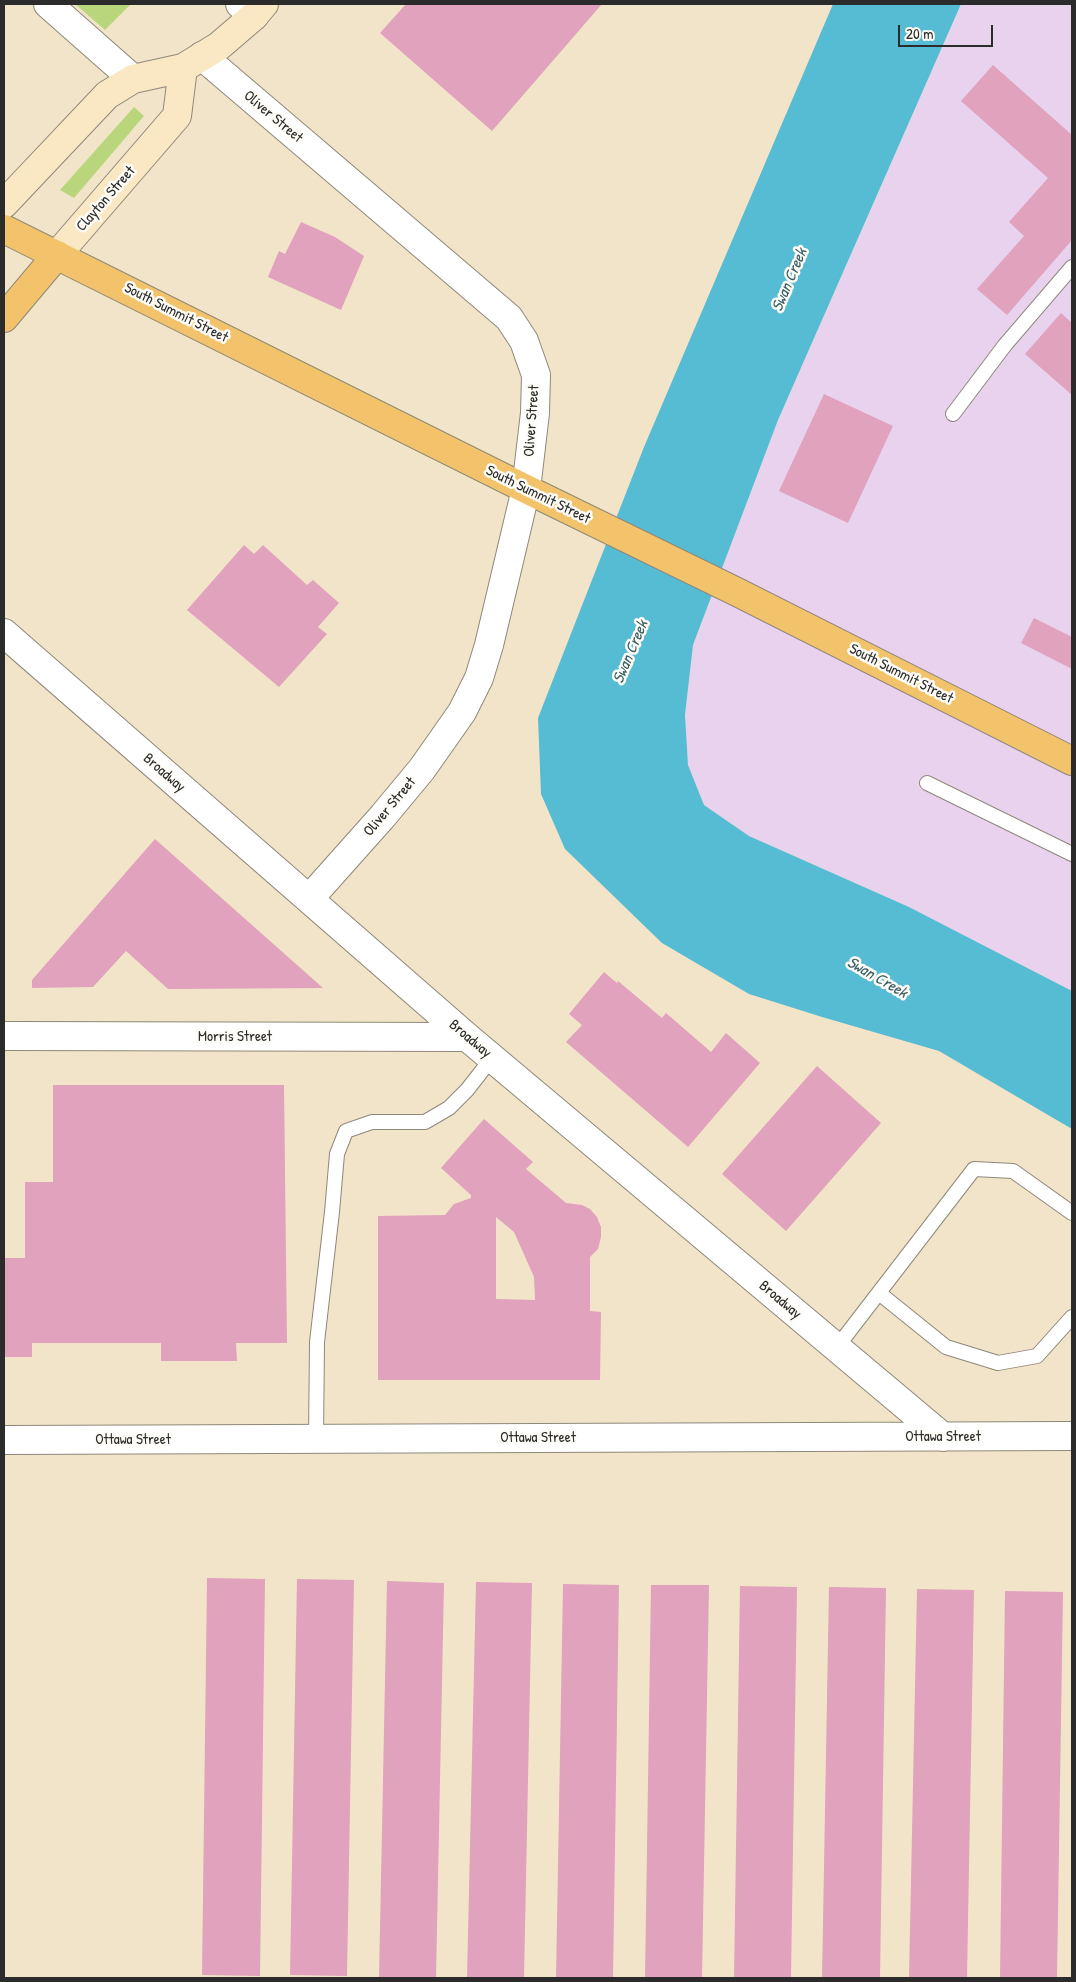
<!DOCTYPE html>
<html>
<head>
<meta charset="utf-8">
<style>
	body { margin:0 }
	#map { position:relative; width:1076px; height:1982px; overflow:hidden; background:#f2e4c8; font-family:"Patrick Hand",sans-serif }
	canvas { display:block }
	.frame { position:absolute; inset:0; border:5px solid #2b2b2b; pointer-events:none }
	.scale { position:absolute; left:898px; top:25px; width:95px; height:22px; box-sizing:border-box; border:2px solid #2b2b2b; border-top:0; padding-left:6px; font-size:15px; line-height:18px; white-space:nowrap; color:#2b2b2b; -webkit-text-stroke:4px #fdfcf7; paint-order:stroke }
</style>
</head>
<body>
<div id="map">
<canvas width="1076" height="1982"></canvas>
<div class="frame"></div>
<div class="scale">20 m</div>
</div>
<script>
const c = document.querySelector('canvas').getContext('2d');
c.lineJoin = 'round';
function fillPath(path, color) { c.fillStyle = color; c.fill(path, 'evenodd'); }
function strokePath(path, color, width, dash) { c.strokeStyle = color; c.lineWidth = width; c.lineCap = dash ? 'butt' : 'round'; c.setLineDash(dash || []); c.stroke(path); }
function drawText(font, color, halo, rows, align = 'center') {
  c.font = font + ' "Patrick Hand",sans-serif'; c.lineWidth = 5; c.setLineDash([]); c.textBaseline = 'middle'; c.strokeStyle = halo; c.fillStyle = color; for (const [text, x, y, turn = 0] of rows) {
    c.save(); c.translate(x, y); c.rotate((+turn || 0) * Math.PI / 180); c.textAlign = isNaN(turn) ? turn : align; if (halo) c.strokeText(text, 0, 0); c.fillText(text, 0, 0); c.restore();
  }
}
fillPath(new Path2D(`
	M961,4H1072V991L909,907L749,836L704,805L688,765L685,715L693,645L778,420Z`), '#e8d2ee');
fillPath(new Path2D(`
	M75,4H131L105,30Z
	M134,107L144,116L74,198L60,190Z`), '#bad67c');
fillPath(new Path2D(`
	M833,4H961L778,420L693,645L685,715L688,765L704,805L749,836L909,907L1072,991V1129L939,1051L822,1017L749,994L662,943L565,849L541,794L538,718L644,447Z`), '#56bcd4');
fillPath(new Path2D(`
	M406,4H602L492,131L380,33Z
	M993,65L1072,135V240L1007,315L977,289L1024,236L1009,222L1048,178L961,101Z
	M301,222L335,237L364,256L341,310L268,277L279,251L285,254Z
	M1061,313L1072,323V395L1025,354Z
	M824,394L893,426L848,523L779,491Z
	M244,545L254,554L263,545L307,585L313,580L339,603L318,627L327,634L279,687L187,610Z
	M1034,618L1072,637V669L1021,643Z
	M155,839L323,988L168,989L126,951L93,987L32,988V980Z
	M604,972L617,983L618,981L662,1018L666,1013L711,1052L726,1033L760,1063L688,1147L566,1042L582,1025L569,1014Z
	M817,1066L881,1123L786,1231L722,1174Z
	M53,1085H284L287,1343H236L237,1361H161V1343H32V1357H4V1258H25V1182H53Z
	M484,1119L533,1162L526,1169L566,1203L582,1205L590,1209L597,1217L601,1227V1237L598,1249L590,1257V1311L601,1312L600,1380H378V1216L445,1215L454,1204L471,1198V1195L441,1168ZM496,1217L514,1232L534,1277L535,1300L496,1299Z
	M207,1578L265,1579L260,1976L202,1975Z
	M297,1579L354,1580L347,1976L290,1975Z
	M387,1581L444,1583L436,1978H379Z
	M476,1582L532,1583L524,1978H467Z
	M563,1584L619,1585L613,1978H556Z
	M651,1585H709L702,1978H645Z
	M740,1586L797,1587L791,1978H734Z
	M829,1587L886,1588L880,1978H822Z
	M917,1589L974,1590L967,1978H909Z
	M1005,1591L1063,1592L1057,1978H1000Z`), '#e0a2bc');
const lane = new Path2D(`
	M953,414L1005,345L1072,267
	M927,783L1072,854
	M879,1293L946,1347L998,1363L1037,1356L1072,1317
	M837,1347L974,1169L1013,1171L1072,1213
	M316,1439L317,1342L332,1212L337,1154L346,1131L372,1122H425L449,1108L467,1090L492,1058`);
const street = new Path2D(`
	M48,4L133,79
	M240,4L254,16
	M202,56L509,318L524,341L536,375L535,413L526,489L489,645L479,678L462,712L422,769L383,816L309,899
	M4,633L467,1037L943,1437
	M4,1036L467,1037
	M4,1440L1072,1436`);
const secondary = new Path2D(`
	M4,204L107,95L133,79L183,68L219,46L254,16L264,4
	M57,255L177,116L183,68`);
const primary = new Path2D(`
	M4,229L526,489L737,592L1072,761
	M4,318L57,255`);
strokePath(lane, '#8e887a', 16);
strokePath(street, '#8e887a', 30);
strokePath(secondary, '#8e887a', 30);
strokePath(primary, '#8e887a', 30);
strokePath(lane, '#fff', 14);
strokePath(street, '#fff', 28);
strokePath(secondary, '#fae7c3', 28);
strokePath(primary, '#f2c36a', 28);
drawText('15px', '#2b2b2b', '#fdfcf7', [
	["Oliver Street",273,117,40],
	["Clayton Street",106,199,-49],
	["South Summit Street",176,313,27],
	["Oliver Street",532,421,-86],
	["South Summit Street",538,495,26],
	["South Summit Street",901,674,27],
	["Broadway",164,773,41],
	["Oliver Street",390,807,-50],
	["Morris Street",235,1037],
	["Broadway",470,1039,40],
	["Broadway",780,1300,40],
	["Ottawa Street",943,1437],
	["Ottawa Street",538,1438],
	["Ottawa Street",133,1440]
]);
drawText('italic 16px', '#3a5e66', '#fdfcf7', [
	["Swan Creek",790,280,-67],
	["Swan Creek",631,652,-67],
	["Swan Creek",877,978,30]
]);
</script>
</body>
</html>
